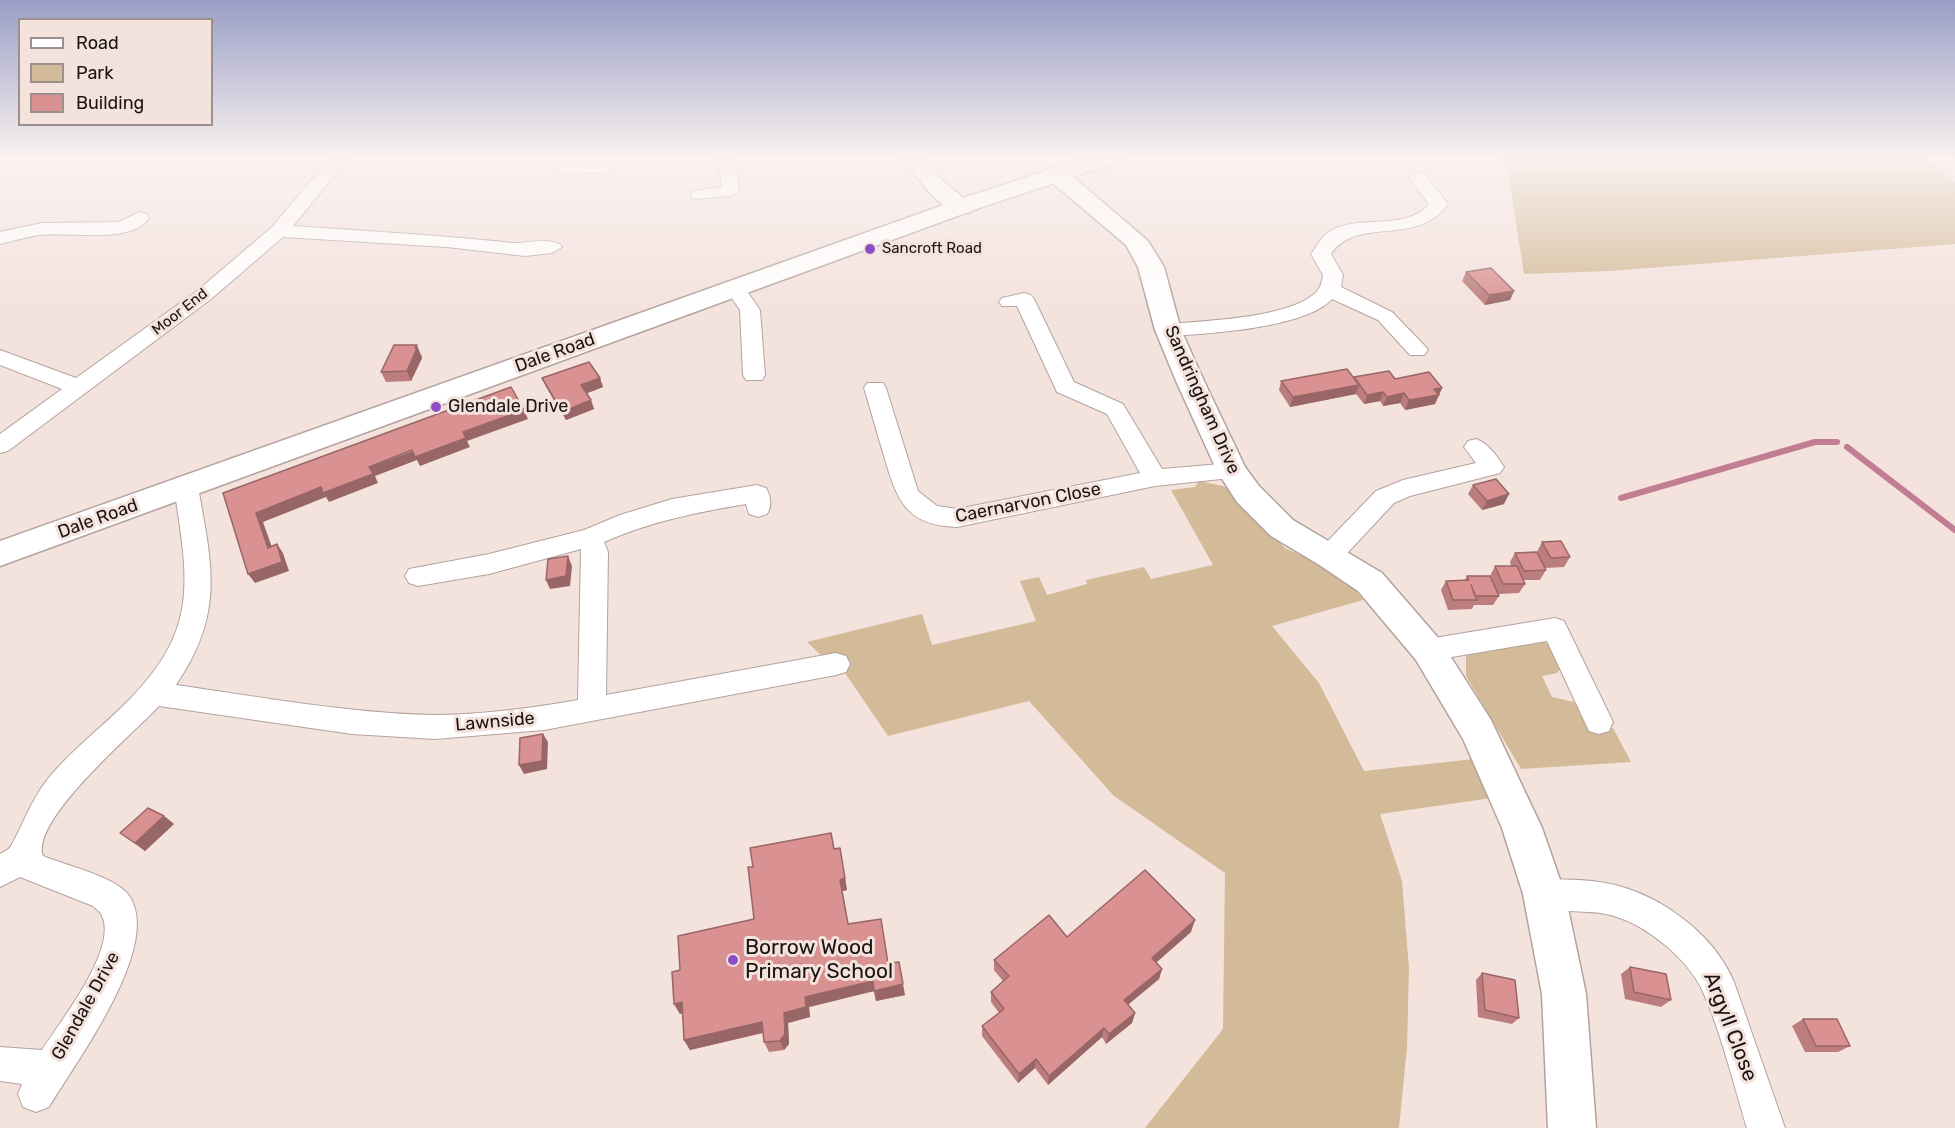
<!DOCTYPE html>
<html>
<head>
<meta charset="utf-8">
<style>
	body { margin:0 }
	#map { position:relative; width:1955px; height:1128px; overflow:hidden; background:#f4e2dd; font-family:Rubik,sans-serif }
	canvas { display:block }
	.legend { position:absolute; left:18px; top:18px; width:195px; height:108px; box-sizing:border-box; background:#f4e2dd; border:2px solid #9d908c; margin:0; padding:8px 10px; list-style:none; font-size:18px; color:#1a1412 }
	.legend li { display:flex; align-items:center; gap:12px; height:30px }
	.legend b { width:30px; border:2px solid #9d908c }
</style>
</head>
<body>
<div id="map">
<canvas width="1955" height="1128"></canvas>
<ul class="legend">
<li><b style="height:8px;background:#fff"></b>Road</li>
<li><b style="height:16px;background:#d3ba98"></b>Park</li>
<li><b style="height:16px;background:#d99191"></b>Building</li>
</ul>
</div>
<script>
const c = document.querySelector('canvas').getContext('2d');
c.lineJoin = 'round';
function fillPath(path, color) { c.fillStyle = color; c.fill(path, 'evenodd'); }
function strokePath(path, color, width, dash) { c.strokeStyle = color; c.lineWidth = width; c.lineCap = dash ? 'butt' : 'round'; c.setLineDash(dash || []); c.stroke(path); }
function drawText(font, color, halo, rows, align = 'center') {
  c.font = font + ' Rubik,sans-serif'; c.lineWidth = 6; c.setLineDash([]); c.textBaseline = 'middle'; c.strokeStyle = halo; c.fillStyle = color; for (const [text, x, y, turn = 0] of rows) {
    c.save(); c.translate(x, y); c.rotate((+turn || 0) * Math.PI / 180); c.textAlign = isNaN(turn) ? turn : align; if (halo) c.strokeText(text, 0, 0); c.fillText(text, 0, 0); c.restore();
  }
}
fillPath(new Path2D(`
	M1497,157H1927L1955,182V244L1610,271L1524,274L1507,165Z
	M1199,481L1227,487L1285,548L1327,567L1349,581L1363,600L1272,626L1319,683L1364,771L1474,759L1492,798L1380,814L1402,881L1409,969L1407,1047L1399,1128H1145L1223,1029L1225,873L1114,796L1029,701L888,736L843,670L824,658L807,642L922,614L932,645L1036,621L1020,581L1039,577L1047,595L1087,584L1086,580L1144,567L1151,579L1213,565L1171,490L1195,487Z
	M1540,640L1549,644L1562,666L1557,673L1542,676L1552,697L1574,702L1595,726L1613,728L1631,762L1521,769L1466,676V649Z`), '#d3ba98');
strokePath(new Path2D(`
	M1847,447L1955,530
	M1621,498L1815,442H1837`), '#c27d92', 6);
const street = new Path2D(`
	M331,157H349L293,226C366,231 440,235 513,243C526,244 554,236 562,247L552,253L525,256L447,247L283,237L211,299L8,451L0,453V434L62,389L0,365V350L76,378L197,291L272,227Z
	M714,157H731L738,171L739,191L730,196L693,199L690,195L693,191L721,187L720,171Z
	M605,163L614,168L611,172L565,174L556,169L565,164Z
	M1418,173L1424,174L1448,204C1417,248 1357,215 1331,254L1343,275L1341,287L1392,312L1424,345L1428,350L1424,355H1410L1378,320L1332,299C1306,328 1207,334 1168,336L1161,334L1158,330L1161,326L1168,324C1205,321 1284,318 1313,295C1320,290 1322,283 1323,275L1311,254C1315,249 1318,243 1322,238C1350,209 1403,235 1429,204L1409,178Z
	M140,212L147,214L149,218C131,245 70,231 41,235C28,236 14,241 0,244V232L42,223L118,222Z
	M735,282L742,284L760,310L765,375L762,380H746L743,375L740,310L725,288L728,284Z
	M1024,293L1031,295L1034,299L1074,382L1123,404L1162,469L1232,463L1240,465L1244,471L1240,477L1155,486L957,527C905,525 897,500 884,456C877,433 871,411 864,388L867,383H883L886,388L918,491L937,506L957,509L1140,473L1107,414L1057,392L1017,306H1002L999,302L1002,298Z
	M1476,439C1488,443 1497,456 1504,467L1500,473L1410,496L1394,503L1339,562L1330,564L1321,562L1317,555L1321,548L1376,491L1403,480L1476,463L1464,447L1468,441Z
	M186,479L194,481L198,487C212,566 225,613 176,685C261,697 347,713 433,715C481,715 532,708 578,700L581,549L489,574L418,586L409,583L405,576L409,569L489,554L584,530L620,515L672,499L757,485L766,488C771,497 772,506 767,514L758,517L749,514L746,504C694,513 652,521 604,542L608,552L606,695L836,653L846,656L850,664L846,672L836,675L544,730L435,739L352,734L159,706C135,732 30,820 43,856C65,865 112,876 127,893C167,941 75,1063 49,1107L36,1112L23,1107L18,1094L22,1084L0,1081V1047L42,1050C60,1022 118,949 102,916C101,912 96,909 93,906L20,877L0,887V854C3,852 9,850 11,846C25,821 31,799 51,775C74,748 102,727 127,702C200,629 188,581 174,487L178,481Z
	M1555,618L1564,621L1613,722L1609,731L1599,734L1589,731L1547,641L1428,661L1418,658L1414,650L1418,642L1428,639Z
	M1544,879C1562,880 1581,879 1599,882C1653,889 1713,931 1734,982L1785,1128H1747C1734,1086 1721,1032 1703,992C1689,960 1648,926 1614,916C1588,908 1558,915 1533,905L1528,894L1533,883Z`);
const secondary = new Path2D(`
	M903,157H925L942,180L974,207L970,212C943,219 917,177 903,157Z
	M1056,167L1064,169L1148,241L1164,267L1181,330L1204,381L1245,467L1259,486L1293,520L1382,573L1440,640L1491,720L1542,828L1565,894L1586,994L1596,1128H1548L1542,994L1523,894L1502,828L1463,739L1416,660L1358,591L1318,564L1271,536L1237,502L1217,471L1176,381L1155,330L1138,267L1126,245L1048,179L1045,174L1048,169Z`);
const primary = new Path2D(`
	M1089,157H1122L1119,162L982,207L0,566V541L966,197Z`);
strokePath(street, '#b3a29d', 2);
strokePath(secondary, '#b3a29d', 3);
strokePath(primary, '#b3a29d', 3);
fillPath(street, '#fff');
fillPath(secondary, '#fff');
fillPath(primary, '#fff');
fillPath(new Path2D(`
	M1466,272L1514,291L1510,300L1485,305L1462,281Z
	M421,354L422,358L411,381L386,382L381,372Z
	M542,378H600L603,387L587,393L591,400L594,409L566,420L546,387Z
	M1354,378L1395,379L1442,388L1435,404L1405,410L1400,403L1383,406L1380,401L1364,404L1356,394L1290,407L1279,390L1281,381Z
	M1473,485L1504,504L1482,510L1468,494Z
	M1542,542L1570,557L1564,567L1545,568L1546,570L1540,580H1523L1525,584L1519,593L1498,594L1499,596L1493,605H1474L1472,609L1448,610L1441,590L1446,581H1464L1467,576H1490L1495,566H1511L1510,562L1515,553L1537,552Z
	M164,816L174,824L145,851L120,833Z
	M840,848L847,890L842,891L848,924L888,963L905,995L876,1001L874,991L809,1007L810,1017L788,1023L789,1044L784,1050L769,1052L764,1042L763,1033L690,1050L684,1040L683,1013L680,1014L674,1004L680,970L754,919L753,867Z
	M1191,932L1156,962L1162,969L1159,979L1128,1005L1135,1013L1132,1023L1106,1044L1102,1037L1048,1085L1035,1068L1018,1083L982,1036V1026L999,1013L991,1002V992L1003,981L994,970V960L1067,937Z
	M1630,967L1671,1000L1661,1007L1625,999L1621,974Z
	M1482,973L1519,1018L1512,1024L1478,1017L1476,980Z
	M1803,1019L1850,1046L1838,1052H1805L1792,1026Z`), '#bb7d7d');
fillPath(new Path2D(`
	M1514,291L1510,300L1485,305L1489,295Z
	M417,345L422,358L411,381L407,371Z
	M600,378L603,387L585,394L581,385Z
	M1359,385L1356,394L1290,407L1293,397Z
	M1442,388L1435,404L1405,410L1409,400L1434,389Z
	M1383,392L1380,401L1364,404L1367,395Z
	M1404,393L1400,403L1383,406L1387,397Z
	M591,400L594,409L566,420L562,412Z
	M524,410L528,419L467,441L470,447L420,466L417,460L375,476L378,483L329,502L326,497L263,522L275,556L268,548L256,513L369,467Z
	M1509,494L1504,504L1482,510L1487,501Z
	M277,544L283,553L289,571L255,583L248,574Z
	M568,556L572,566L570,586L550,589L546,580Z
	M543,734L548,742L547,769L524,774L519,765Z
	M164,816L174,824L145,851L135,843Z
	M840,848L847,890L842,891L840,880Z
	M1195,920L1191,932L1149,969L1152,958Z
	M1162,969L1159,979L1121,1010L1124,1000Z
	M873,981L903,984L905,995L876,1001L874,991L809,1007L810,1017L788,1023L789,1044L784,1050L780,1041L784,1013L805,997Z
	M682,1002L688,1012L680,1014L674,1004Z
	M1135,1013L1132,1023L1106,1044L1109,1034Z
	M762,1022L766,1032L690,1050L684,1040Z
	M1104,1028L1102,1037L1048,1085L1049,1076Z
	M1036,1059L1035,1068L1018,1083L1019,1074Z`), '#986666');
const building = new Path2D(`
	M1491,268L1514,291L1489,295L1466,272Z
	M394,345H417L415,348H417L407,371L381,372Z
	M589,362L600,378L581,385L591,400L562,412L542,378Z
	M1347,369L1359,385L1293,397L1281,381Z
	M1389,371L1395,379L1429,372L1442,388L1434,389L1439,395L1409,400L1404,393L1387,397L1383,392L1367,395L1354,377Z
	M511,387L524,410L463,432L466,438L415,457L412,450L369,467L373,474L323,493L321,487L256,513L268,548L277,544L282,562L248,574L223,493Z
	M1496,479L1509,494L1487,501L1473,485Z
	M1561,541L1570,557L1551,558L1542,542Z
	M1537,552L1546,570L1524,571L1515,553Z
	M568,556L566,576L546,580L548,559Z
	M1495,566H1517L1525,584H1503Z
	M1467,576H1490L1499,596H1475L1471,585L1477,600H1453L1446,581L1469,580Z
	M543,734L542,761L519,765L520,738Z
	M148,808L164,816L135,843L120,833Z
	M831,833L834,849L840,848L845,878L840,880L848,924L881,919L888,963L899,962L903,984L874,991L873,981L805,997L806,1007L784,1013L785,1034L780,1041L764,1042L762,1022L684,1040L682,1002L674,1004L672,972L680,970L678,936L754,919L748,867H753L750,848Z
	M1145,870L1195,920L1152,958L1162,969L1124,1000L1135,1013L1109,1034L1104,1028L1049,1076L1036,1059L1019,1074L982,1026L1004,1009L991,992L1009,976L994,960L1049,915L1067,937Z
	M1630,967L1666,974L1671,1000L1634,992Z
	M1482,973L1515,980L1519,1018L1485,1010Z
	M1803,1019H1837L1850,1046H1816Z`);
fillPath(building, '#d99191');
strokePath(building, '#986666', 1.5);
const sky = c.createLinearGradient(0, 0, 0, 315);
sky.addColorStop(0, '#999ec6');
sky.addColorStop(0.5, '#faf2f0');
sky.addColorStop(1, '#faf2f000');
c.fillStyle = sky;
c.fillRect(0, 0, 1955, 315);
for (const [x, y, r, color] of [
	[870,249,6,"#8b4ec4"],
	[436,407,6,"#8b4ec4"],
	[733,960,6,"#8b4ec4"]
]) { const dot = new Path2D(); dot.arc(x, y, r, 0, 2 * Math.PI); c.fillStyle = color; c.fill(dot); strokePath(dot, '#f4e2dd', 2); }
drawText('15px', '#1a1412', '#f4e2dd', [
	["Sancroft Road",882,249]
], 'left');
drawText('15px', '#1a1412', '#f4e2dd', [
	["Moor End",180,312,-38]
]);
drawText('18px', '#1a1412', '#f4e2dd', [
	["Dale Road",555,353,-20],
	["Sandringham Drive",1202,400,66],
	["Caernarvon Close",1028,503,-11],
	["Dale Road",98,519,-20],
	["Lawnside",495,722,-5],
	["Glendale Drive",86,1006,-61]
]);
drawText('18px', '#1a1412', '#f4e2dd', [
	["Glendale Drive",448,407]
], 'left');
drawText('21px', '#1a1412', '#f4e2dd', [
	["Borrow Wood",745,948],
	["Primary School",745,972]
], 'left');
drawText('21px', '#1a1412', '#f4e2dd', [
	["Argyll Close",1730,1027,69]
]);
</script>
</body>
</html>
